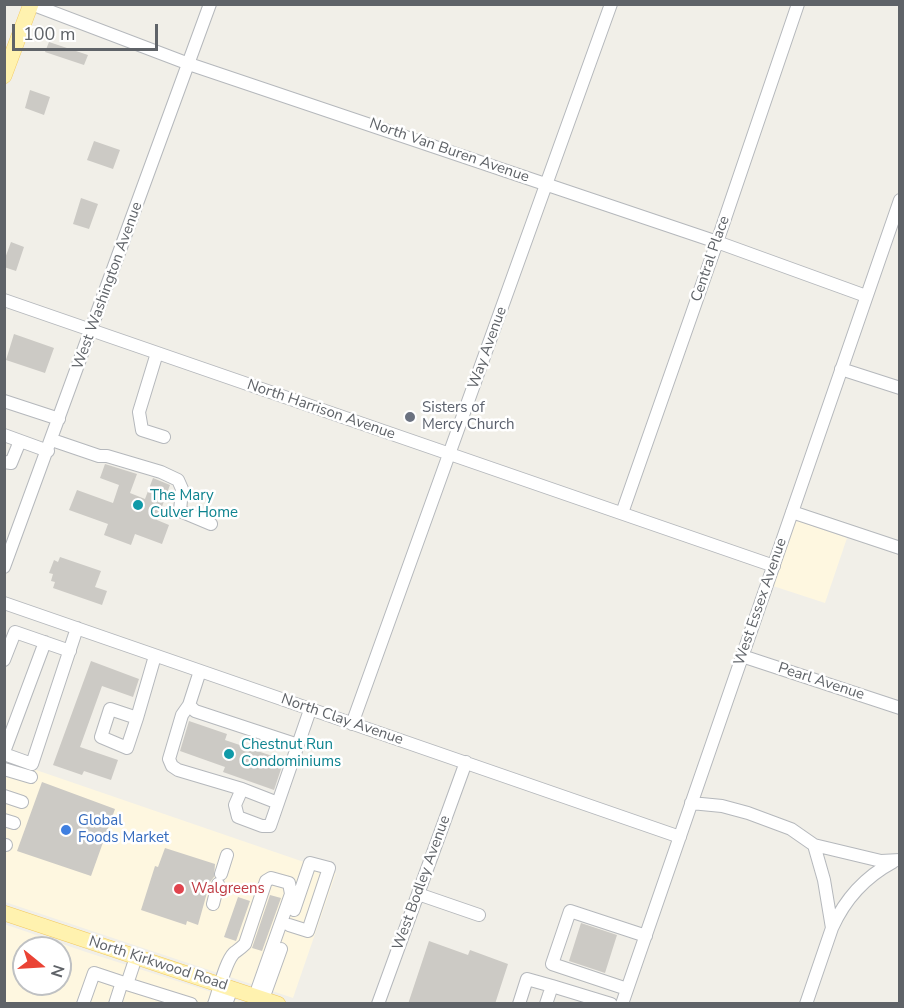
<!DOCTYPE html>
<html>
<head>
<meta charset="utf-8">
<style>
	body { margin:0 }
	#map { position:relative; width:904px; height:1008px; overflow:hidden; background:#f1efe8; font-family:"Nunito Sans",sans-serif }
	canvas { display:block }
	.frame { position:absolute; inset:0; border:6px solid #5f6368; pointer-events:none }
	.north { position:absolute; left:12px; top:936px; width:60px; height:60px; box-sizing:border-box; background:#fff; border:2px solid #bfc1c3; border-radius:50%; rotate:108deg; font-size:16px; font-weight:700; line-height:24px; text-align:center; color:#5f6368 }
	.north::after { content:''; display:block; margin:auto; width:21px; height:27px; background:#ea4335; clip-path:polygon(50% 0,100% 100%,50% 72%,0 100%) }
	.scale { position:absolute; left:12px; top:24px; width:146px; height:27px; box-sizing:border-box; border:3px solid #5f6368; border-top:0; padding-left:8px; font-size:18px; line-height:21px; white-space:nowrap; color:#5f6368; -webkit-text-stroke:4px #fff; paint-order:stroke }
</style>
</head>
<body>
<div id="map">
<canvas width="904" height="1008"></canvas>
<div class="frame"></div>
<div class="north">N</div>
<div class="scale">100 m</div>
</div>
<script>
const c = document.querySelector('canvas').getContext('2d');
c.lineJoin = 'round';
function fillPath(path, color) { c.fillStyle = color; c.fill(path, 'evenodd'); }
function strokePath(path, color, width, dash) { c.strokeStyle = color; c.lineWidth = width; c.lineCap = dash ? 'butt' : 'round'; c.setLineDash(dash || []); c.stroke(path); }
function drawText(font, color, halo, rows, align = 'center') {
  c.font = font + ' "Nunito Sans",sans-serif'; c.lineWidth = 5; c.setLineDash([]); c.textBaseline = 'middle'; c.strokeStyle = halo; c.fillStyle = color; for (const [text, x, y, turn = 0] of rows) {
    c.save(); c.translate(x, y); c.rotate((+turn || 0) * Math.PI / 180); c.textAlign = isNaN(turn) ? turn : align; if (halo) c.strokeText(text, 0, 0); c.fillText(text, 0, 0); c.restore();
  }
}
fillPath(new Path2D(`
	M798,521L847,538L825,603L773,586L794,523Z
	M4,759L336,873L293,998L5,902Z
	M4,924L86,952L246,1003H5ZM24,948H60V984H24Z`), '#fef7e0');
fillPath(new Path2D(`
	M49,42L88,55L84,65L45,52Z
	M30,90L50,97L44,115L25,108Z
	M94,141L120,150L113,169L87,160Z
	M81,198L98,204L89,229L73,224Z
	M11,242L24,247L16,271L4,267V261Z
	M14,334L54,348L45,373L6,360Z
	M105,464L137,474L130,493L145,499L153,478L170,485L157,520L169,525L162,544L135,534L131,545L104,535L108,524L69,510L77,490L113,503L119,485L100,478Z
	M60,557L101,571L95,587L107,591L102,605L53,588L55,582L51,581L53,574L49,573L54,560L58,562Z
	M91,661L139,679L133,697L102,686L80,747L118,760L111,780L84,771L82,775L53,765Z
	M189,721L227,734L225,740L284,760L274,790L223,772L225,767L180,751Z
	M42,782L115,809L91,876L17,851Z
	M165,848L215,864L214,877L210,882L198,925L187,921L186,925L141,910L155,866L158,867Z
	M270,895L281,898L262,951L252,948Z
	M238,897L250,901L236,941L224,937Z
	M581,923L617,935L605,973L569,961Z
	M429,941L468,955L470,950L508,964L495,1004H408Z`), '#cccac5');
const minor = new Path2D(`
	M31,4L189,64L717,242L866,296
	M4,300L774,566
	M157,353L139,412L142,430L164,437
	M841,369L900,388
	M4,401L59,419
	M4,435L48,451
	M52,440L99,456H107L161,472L178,480L182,489L180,511L211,524
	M4,462L11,463L20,441
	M792,512L900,548
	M622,513L717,242L798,4
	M4,567L210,4
	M4,603L680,837
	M742,656L900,708
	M4,660L15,632L70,651
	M200,671L189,705L195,711L298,745
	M189,705L182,715L169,759L172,766L178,770L242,789L278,803
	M137,718L127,748L101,737L110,709L137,718L155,656
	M352,724L611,4
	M4,752L45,642
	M4,754L32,764L77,628
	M4,769L31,777
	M242,789L235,805L238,817L262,826H270L310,710
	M4,796L22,802
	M691,803L722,806L748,813L791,829L814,845L881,861L900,860
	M4,820L14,823
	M4,845H6
	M221,874L227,855
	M418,894L479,915
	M213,904L218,884
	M289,925L308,931L329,868L310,863L294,910
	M832,928C845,899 865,877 893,862
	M136,957L127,984L191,1004
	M552,986L611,1004
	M627,989L552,964L570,911L646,936
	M263,999L281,949
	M83,1004L94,973L127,984
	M115,1004L122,982
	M214,1004C219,991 225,962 234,953C238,950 241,948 245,944L266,881L271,878L289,883L291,894L255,996
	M226,1004L232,988
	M378,1004L466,762
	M519,1004L527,979L552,986L546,1004
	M622,1004L900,200
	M806,1004L832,928L824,880L814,845`);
const major = new Path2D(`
	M4,76L31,4
	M4,913L278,1004`);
strokePath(minor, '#b5b8bc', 14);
strokePath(major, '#f2c960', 16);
strokePath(minor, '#fff', 12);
strokePath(major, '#fff2af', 15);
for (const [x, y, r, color] of [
	[410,417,6,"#6b7280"],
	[138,505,6,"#0f9aa8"],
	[229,754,6,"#0f9aa8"],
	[66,830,6,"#3f7fe0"],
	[179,889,6,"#e0444e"]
]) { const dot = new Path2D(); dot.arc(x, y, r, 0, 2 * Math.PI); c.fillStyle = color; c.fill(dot); strokePath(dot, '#fff', 2); }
drawText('15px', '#5f6368', '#fff', [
	["North Van Buren Avenue",449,151,19],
	["Central Place",711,259,-71],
	["West Washington Avenue",108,286,-70],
	["Way Avenue",488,348,-70],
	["North Harrison Avenue",321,410,19],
	["West Essex Avenue",761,602,-71],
	["Pearl Avenue",821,682,18],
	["North Clay Avenue",342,720,19],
	["West Bodley Avenue",422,883,-70],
	["North Kirkwood Road",158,964,18]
]);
drawText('15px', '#5b616d', '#fff', [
	["Sisters of",422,408],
	["Mercy Church",422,425]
], 'left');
drawText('15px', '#0d838f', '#fff', [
	["The Mary",150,496],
	["Culver Home",150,513],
	["Chestnut Run",241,745],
	["Condominiums",241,762]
], 'left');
drawText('15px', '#366cbe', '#fff', [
	["Global",78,821],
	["Foods Market",78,838]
], 'left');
drawText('15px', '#be3a42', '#fff', [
	["Walgreens",191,889]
], 'left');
</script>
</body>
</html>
